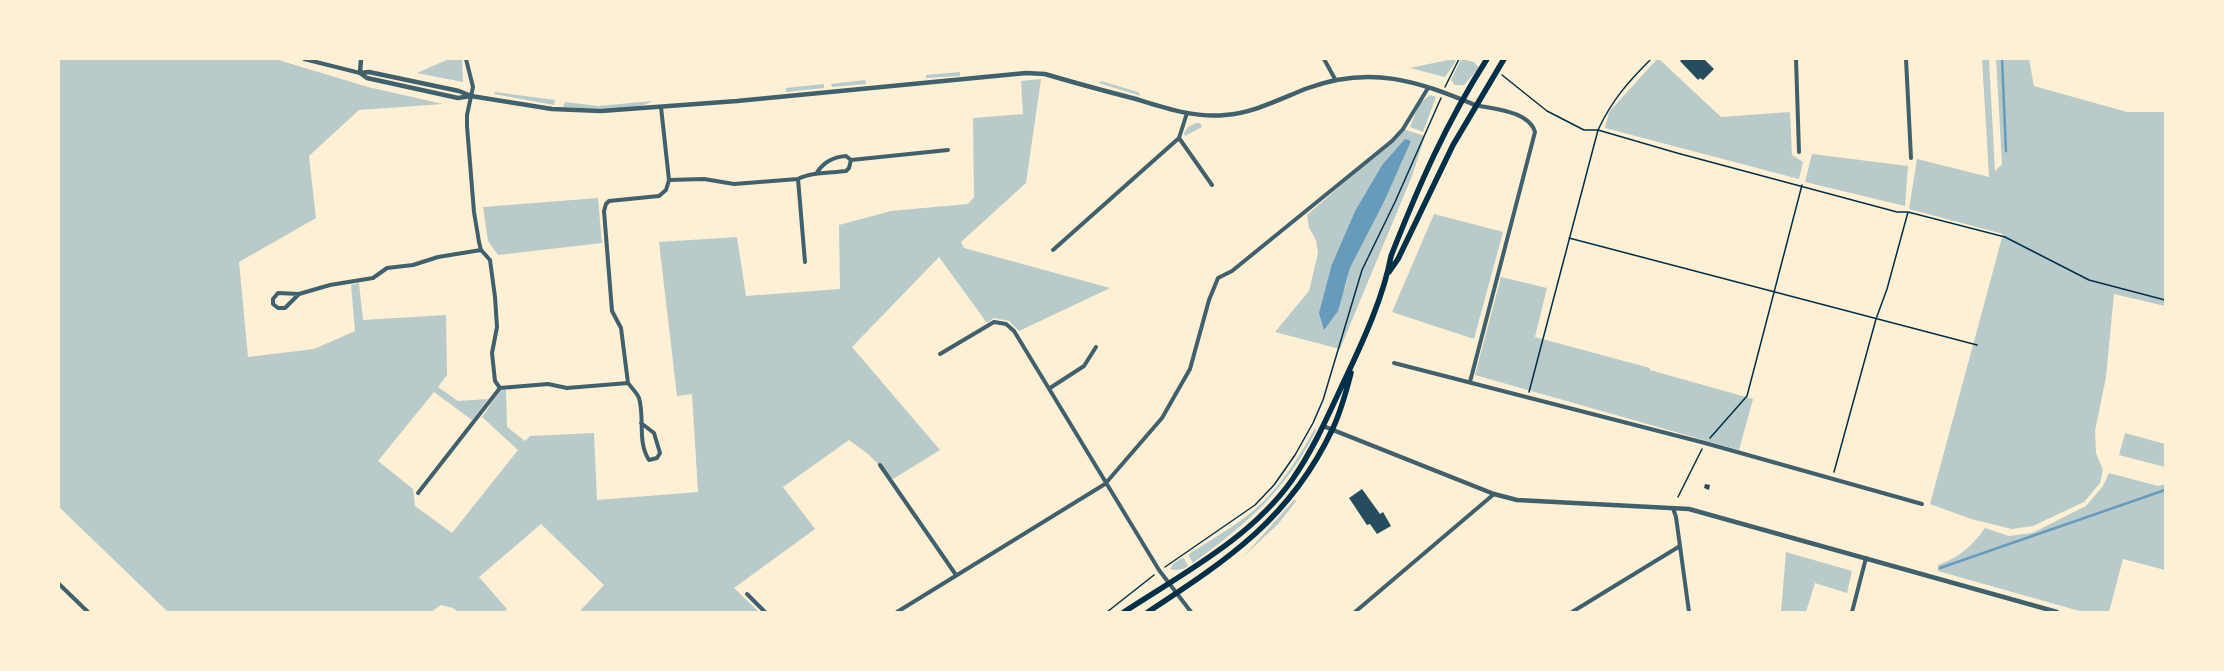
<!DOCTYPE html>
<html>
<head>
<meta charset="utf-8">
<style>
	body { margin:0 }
	#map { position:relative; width:2224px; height:671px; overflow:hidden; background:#fdf0d5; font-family:"IBM Plex Sans",sans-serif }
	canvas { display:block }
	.frame { position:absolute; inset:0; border:60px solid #fdf0d5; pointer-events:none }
</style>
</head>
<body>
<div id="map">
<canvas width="2224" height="671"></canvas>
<div class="frame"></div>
</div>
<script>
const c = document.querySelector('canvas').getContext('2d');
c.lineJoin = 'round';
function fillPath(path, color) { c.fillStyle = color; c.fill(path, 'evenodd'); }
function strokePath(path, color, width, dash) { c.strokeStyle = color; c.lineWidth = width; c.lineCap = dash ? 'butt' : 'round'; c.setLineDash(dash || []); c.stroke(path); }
fillPath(new Path2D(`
	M59,59H275L368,87L443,104L359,110L309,156L316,218L239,262L248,357L314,349L355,331L351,285L359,283L363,320L446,315L447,375L438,387L458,401L488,399L472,420L434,392L378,461L413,489L415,506L452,533L518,450L482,417L501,390H506L507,427L525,441L530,436L594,433L597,500L698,492L692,394L677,396L659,242L737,237L746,296L840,289L839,225L891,211L968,204L974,197L973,118L1023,114L1021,81L1041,79L1026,183L961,242L964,248L1110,288L1019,331L1009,321L994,318L987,323L939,257L852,347L940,450L893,479L868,454L849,440L783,487L815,529L734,588L759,612H579L604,585L541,524L479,577L507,609L504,612H458L453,608L441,605L431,612H168L59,507Z
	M449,59H462L463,82L417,73Z
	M1453,59L1456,61L1445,77L1410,68Z
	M1461,59L1474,62L1479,68L1464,85H1455L1451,80Z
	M1657,59H1659L1721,117L1790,112L1792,155L1803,162L1799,179L1605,128L1609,112Z
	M1982,59H1989L1995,171L2002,164L1996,59H2029L2034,86L2127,112H2165V306L2114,294L2106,377L2095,431L2096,453L2103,470L2100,483L2084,502L2033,526L2012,529L1971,519L1930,504L2003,234L1909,209L1917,159L1989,177Z
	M960,72V76L926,78V75Z
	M865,80L866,84L832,87L831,84Z
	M1101,81L1138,92L1141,96L1099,83Z
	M824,84V88L786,92V88Z
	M495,92L555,100L554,105L494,94Z
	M1430,95L1436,97L1423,132L1410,127C1415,115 1418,102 1430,95Z
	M653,101C636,112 584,108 563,107L565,102L598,106Z
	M1196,123H1200L1202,127L1185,136L1184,133L1188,127Z
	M1403,129L1425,136L1412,176L1340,349L1275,332L1309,291L1318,253L1316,240L1309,228L1307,215L1392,141ZM1411,140L1384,202L1350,268L1345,288L1332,264L1355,211L1382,165Z
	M1812,154L1908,166L1905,206L1805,182Z
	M598,198L602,243L498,255L488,241L483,207Z
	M1434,214L1503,232L1474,339L1392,312Z
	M1501,277L1547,288L1535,337L1650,368V370L1753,399L1739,450L1475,375Z
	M1315,428L1316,431C1284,492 1248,523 1193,563L1189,556V554C1215,537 1243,522 1264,501C1285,479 1301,454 1315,428Z
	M2125,433L2165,444V467L2119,455Z
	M2109,473L2158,486L2165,484V570L2123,559L2109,612H2083L1938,571V565C1960,557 1972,546 1985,528L2009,536L2032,533L2086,506L2103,486Z
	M1294,500H1297L1278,524L1243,557Z
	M1786,552L1852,571L1847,593L1815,583L1806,612H1781Z
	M1182,558H1184L1188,566C1183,570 1176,571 1170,569L1174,563Z`), '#b9caca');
fillPath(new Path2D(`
	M1405,139L1411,141L1384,202L1350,268L1338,311L1324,330L1319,313L1332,264L1355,211L1382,165Z`), '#669bbc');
strokePath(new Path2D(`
	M2002,59L2006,151
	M1940,568L2165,490`), '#669bbc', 2.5);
fillPath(new Path2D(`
	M1682,59H1704L1714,69L1703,80L1700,78L1698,80L1680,61Z
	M1705,484L1710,485L1709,490L1704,488Z
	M1362,489L1380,514L1383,512L1391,526L1377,534L1370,524L1367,525L1349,498Z`), '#264d5e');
strokePath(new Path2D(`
	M1502,75L1547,111L1584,130H1598L1677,153L1897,212H1908L2005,237L2089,280L2165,300
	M1445,87L1459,59
	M1569,238L1977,345
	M1529,392L1598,130C1612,100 1628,82 1651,59
	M1710,438L1747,396L1802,185
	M1834,472L1876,319L1887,289L1908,212
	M1678,497L1702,449
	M1165,567L1255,505L1274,485L1295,455L1313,423L1323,400L1362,270L1395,202L1441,98
	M1107,612L1154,575`), '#003049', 1.5);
strokePath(new Path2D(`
	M304,59L360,73
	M466,59L473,87L467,115V126L474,212L479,242L481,250L490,260L495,297L497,327L492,353L495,381L500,388
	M1324,59L1335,79
	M1796,59L1799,152
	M1906,59L1911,158
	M1179,138L1212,185
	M851,160L948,150
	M798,179L805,262
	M669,180L704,179L734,184L798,179C811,172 830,173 846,171L849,168L851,160L846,156C833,157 823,162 816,174
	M1053,250L1179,138L1187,113
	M299,294L285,308H278L273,304V299L278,293L299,294L330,285L373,278L387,268L413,265L438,257L481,250
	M940,354L994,322L1006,324L1014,331L1159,570L1191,612
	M1394,363L1705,443L1922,504
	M1470,382L1535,132C1529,111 1493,109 1475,105
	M628,383L621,328L612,311L604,211L606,204L609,201L659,196L666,190L669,180L661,107
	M628,383C631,387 637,393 639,398C645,418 637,442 649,460L657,458L660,453L654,433L641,423
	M500,388L548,384L567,388L628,383
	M1050,388L1084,366L1096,347
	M880,465L956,575
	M418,493L500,388
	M1673,508L1676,517L1689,612
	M59,584L88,612
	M747,594L765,612
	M897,612L1105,484L1162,418L1190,369L1209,300L1218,278L1232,271L1392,141L1403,129L1428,88
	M1355,612L1494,494
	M1572,612L1680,546
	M1852,612L1866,558`), '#3f606c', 4);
strokePath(new Path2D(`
	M360,73L367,78L458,98L471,96L552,109L601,111L737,101L1026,73L1045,74C1075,83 1105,91 1136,99C1165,108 1194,118 1225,115C1254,113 1282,98 1308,88C1371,65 1417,81 1475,105
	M360,73L369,72L459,91L471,96
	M360,73L361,59
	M1323,426L1494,494L1517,500L1689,509L2057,612`), '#3f606c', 4.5);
strokePath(new Path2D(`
	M1389,272L1398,259L1453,145L1504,59
	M1124,612C1182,574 1251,538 1292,480C1315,447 1330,411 1347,375C1364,339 1384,295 1391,256C1419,185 1446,123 1487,59
	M1148,612C1227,560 1290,519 1332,430C1341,412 1346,392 1351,373`), '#003049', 5.5);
</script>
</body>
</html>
